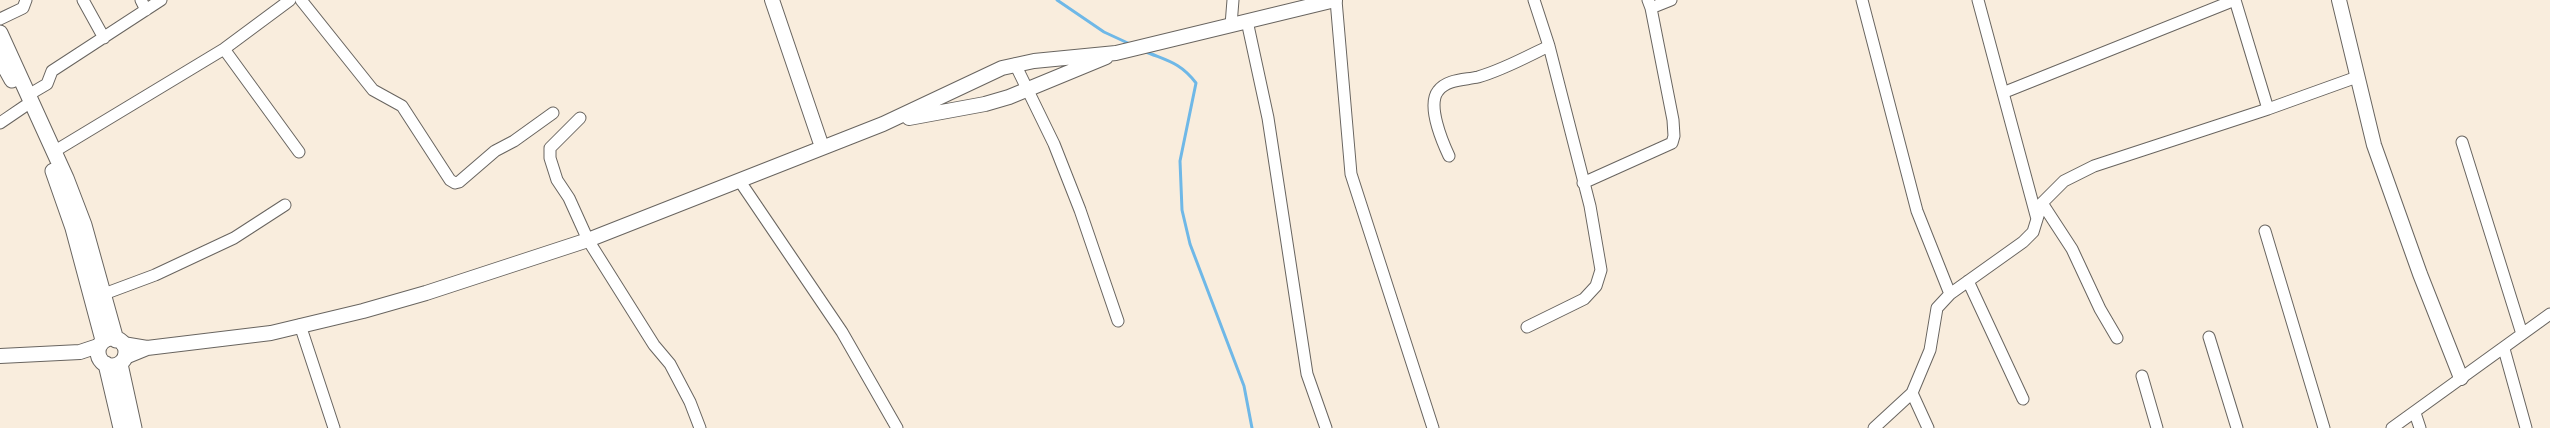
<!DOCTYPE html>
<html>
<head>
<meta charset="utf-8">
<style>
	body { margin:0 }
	canvas { display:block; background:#f9eddd }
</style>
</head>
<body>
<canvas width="2550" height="428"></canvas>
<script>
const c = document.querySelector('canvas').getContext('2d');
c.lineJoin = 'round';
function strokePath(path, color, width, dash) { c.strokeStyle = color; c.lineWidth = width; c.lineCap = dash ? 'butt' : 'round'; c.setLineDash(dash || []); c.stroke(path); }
strokePath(new Path2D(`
	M1057,0L1104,32L1130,44
	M1144,51C1167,61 1180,62 1196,83L1180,161L1182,210L1190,244L1244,386L1252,428`), '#6fb8e7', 3);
const minor = new Path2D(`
	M83,0L104,38
	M141,0L146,10
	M301,0L373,90L402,106L450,180L455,183L459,182L495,151L514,141L553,113
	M1336,0L1351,174L1433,428
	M1648,0L1651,8L1671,0
	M1862,0L1917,211L1950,294
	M1978,0L2037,219
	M2235,0L2268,109
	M0,19L23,8L26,0
	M1247,21L1268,118L1307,374L1326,428
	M1231,25L1233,0
	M224,49L299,152
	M1015,64L1054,144L1080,210L1118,321
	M2005,92L2235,0
	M30,94L47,84L52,71L161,0
	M580,118L550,148V158L557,180L569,198L588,240L654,345L670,364L690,402L700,428
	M0,123L25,106
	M2462,142L2522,334
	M55,151L224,49L290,0
	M1449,156C1442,141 1427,105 1438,91C1447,79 1465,80 1478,77C1503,70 1526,57 1549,46
	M739,180L842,332L897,428
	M1583,183L1672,143L1674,136L1673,120L1651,8
	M2042,203L2072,249L2100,309L2117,338
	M2265,231L2324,428
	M1968,281L2023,399
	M104,294L155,275L234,238L285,205
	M300,325L334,428
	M1527,327L1584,299L1596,286L1601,270L1590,206L1549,46L1534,0
	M2209,337L2237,428
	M2504,349L2526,428
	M2142,376L2157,428
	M1912,393L1928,428
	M2415,413L2420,428
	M1874,428L1912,393L1930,350L1937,308L1950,294L2023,242L2033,232L2042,203L2064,181L2094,166L2268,109L2357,77
	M2392,428L2550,314`);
const tertiary = new Path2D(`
	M772,0L822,147
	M2339,0L2374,145L2420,274L2461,378
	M909,118L985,104L1009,97L1106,57
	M123,344L147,348
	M0,356L80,352L98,346
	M125,357L147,348L271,333L363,311L426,293L588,240L883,124L1002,68L1034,61L1116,53L1335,0`);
const secondary = new Path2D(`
	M0,33L66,178L84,225L116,340
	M0,58L12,80
	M53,171L73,228L103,340
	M98 352a14 14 0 1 1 28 0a14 14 0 1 1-28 0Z
	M106,364L121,428
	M120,364L134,428`);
strokePath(minor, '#696560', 13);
strokePath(tertiary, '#696560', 16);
strokePath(secondary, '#696560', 17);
strokePath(minor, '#fff', 11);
strokePath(tertiary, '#fff', 14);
strokePath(secondary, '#fff', 15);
</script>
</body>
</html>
